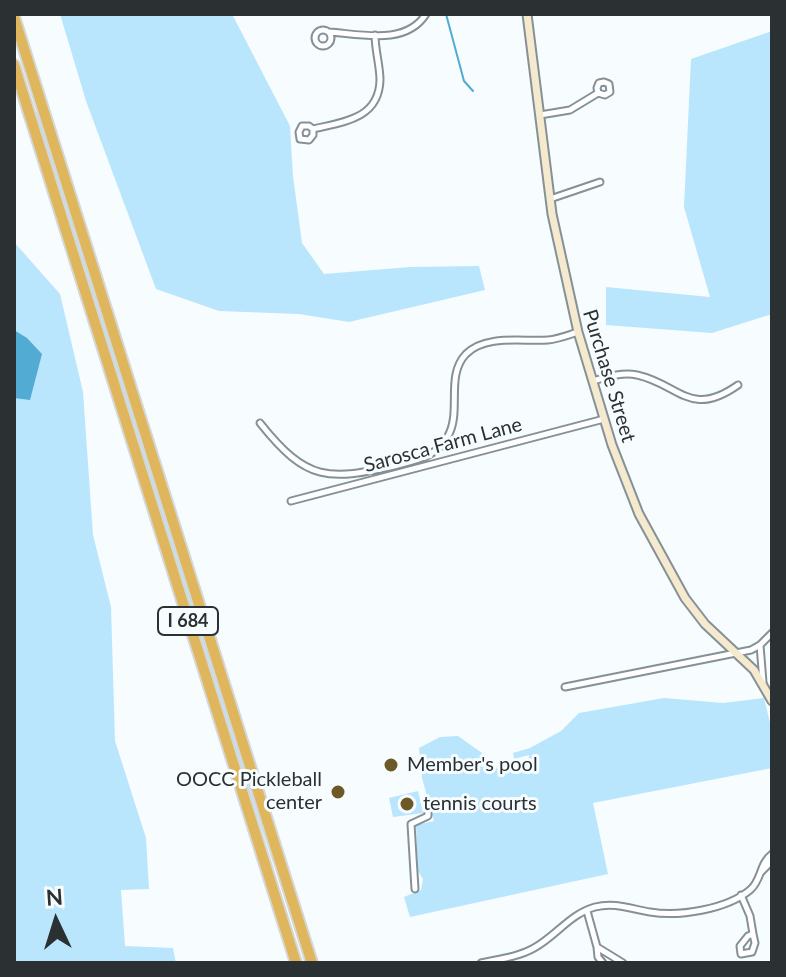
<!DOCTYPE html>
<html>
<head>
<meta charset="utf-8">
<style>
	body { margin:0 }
	#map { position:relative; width:786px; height:977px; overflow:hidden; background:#f7fcfe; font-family:Lato,sans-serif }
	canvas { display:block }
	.frame { position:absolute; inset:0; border:16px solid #2b3032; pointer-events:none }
	.north { position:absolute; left:16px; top:881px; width:80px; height:80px; -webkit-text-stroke:6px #f7fcfe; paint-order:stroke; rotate:356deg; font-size:22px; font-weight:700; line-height:32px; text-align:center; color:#2b3032 }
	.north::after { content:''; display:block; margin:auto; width:28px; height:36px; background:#2b3032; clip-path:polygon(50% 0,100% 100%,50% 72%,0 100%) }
</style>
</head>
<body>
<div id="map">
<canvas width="786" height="977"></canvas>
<div class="frame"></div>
<div class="north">N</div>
</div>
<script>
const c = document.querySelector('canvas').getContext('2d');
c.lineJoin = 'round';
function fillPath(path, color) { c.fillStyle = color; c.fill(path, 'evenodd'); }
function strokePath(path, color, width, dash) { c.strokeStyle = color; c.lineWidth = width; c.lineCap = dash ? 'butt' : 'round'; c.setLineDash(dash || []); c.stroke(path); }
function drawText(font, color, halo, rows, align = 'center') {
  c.font = font + ' Lato,sans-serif'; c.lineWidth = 6; c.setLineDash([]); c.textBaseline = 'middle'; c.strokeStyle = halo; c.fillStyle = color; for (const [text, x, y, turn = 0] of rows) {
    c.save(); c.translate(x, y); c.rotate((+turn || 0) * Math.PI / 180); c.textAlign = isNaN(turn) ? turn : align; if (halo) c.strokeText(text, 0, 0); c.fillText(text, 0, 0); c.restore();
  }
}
fillPath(new Path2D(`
	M60,14H232L290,126L293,176L302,243L324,274L410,267L479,266L485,290L349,322L299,314L219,311L156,289L86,101Z
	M772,31V314L712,333L606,325V287L710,297L684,207L691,59Z
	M37,111L93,281L275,869L216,694L35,115Z
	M14,242L60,294L83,392L93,535L111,607L115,741L146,838L149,889L121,890L125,946L173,948L176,963H14Z
	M664,698L723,703L764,698L772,731V768L593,803L608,874L410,917L404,897L421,890L423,879L418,871L416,825L434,821L422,778L419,748L440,737L458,736L482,753L481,767L529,769V755L514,759L513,753L530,748L561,731L579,713Z
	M418,791L423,813L393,817L389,798Z`), '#b9e6fc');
fillPath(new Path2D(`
	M14,330L27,338L42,354L30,400L14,398Z`), '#51abd3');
strokePath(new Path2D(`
	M446,14L464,81L473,91`), '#51abd3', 2);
const street = new Path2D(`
	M315 38a8 8 0 1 1 16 0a8 8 0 1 1-16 0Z
	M329,32C360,34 406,46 426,14
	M540,115L570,110L598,93L605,95L610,92L609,84L604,82L599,83L597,88L598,93
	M313,129V135L309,140L300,139L299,132L302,126H309L313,129C343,122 379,119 380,80C380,66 375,50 375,35
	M550,199L600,182
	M593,381C607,377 622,372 637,375C679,384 690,419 738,385
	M260,423C307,482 328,481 398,465C418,460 437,456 448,436C462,411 445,376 466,354C486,334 523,342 548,340C559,339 568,335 578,332
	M291,501L604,419
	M763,682L760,645L772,633
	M565,687L751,650L760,645
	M761,872L772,861
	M415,889L411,824L428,816V813
	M741,895L750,916L753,934
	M587,911L597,947
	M753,934L755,943L752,952L741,954L740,946L748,936Z
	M481,963C499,959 518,957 534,948C556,936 570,914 595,907C615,902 631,909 650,912C680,917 727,909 750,890C762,880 759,864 772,854
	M603,963L598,957L597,947L623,963`);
const secondary = new Path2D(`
	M527,14L552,214L578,332L612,445L639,514L685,598L705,624L754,670L772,701`);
const highway = new Path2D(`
	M14,17L312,963
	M14,65L296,963`);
strokePath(street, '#859197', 9);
strokePath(secondary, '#859197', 11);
strokePath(highway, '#d5d6d6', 14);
strokePath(street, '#fff', 5);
strokePath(secondary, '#f5e9ce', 7);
strokePath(highway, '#dfb65c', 10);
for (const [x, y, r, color] of [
	[391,765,8,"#6e5827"],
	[338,792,8,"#6e5827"],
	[407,804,8,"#6e5827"]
]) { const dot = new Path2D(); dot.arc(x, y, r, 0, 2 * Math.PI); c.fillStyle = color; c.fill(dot); strokePath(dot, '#f7fcfe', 3); }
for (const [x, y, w] of [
	[188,621,60]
]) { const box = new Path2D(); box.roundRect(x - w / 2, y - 14, w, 28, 6); c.fillStyle = '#f7fcfe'; c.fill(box); strokePath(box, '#2b3032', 2); }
drawText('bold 18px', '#2b3032', null, [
	["I 684",188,621]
]);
drawText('20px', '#2b3032', '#f7fcfe', [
	["Purchase Street",609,376,73],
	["Sarosca Farm Lane",443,445,-15]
]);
drawText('20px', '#2b3032', '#f7fcfe', [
	["Member's pool",407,765],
	["OOCC Pickleball",322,780,"right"],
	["center",322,803,"right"],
	["tennis courts",423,804]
], 'left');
</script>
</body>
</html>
